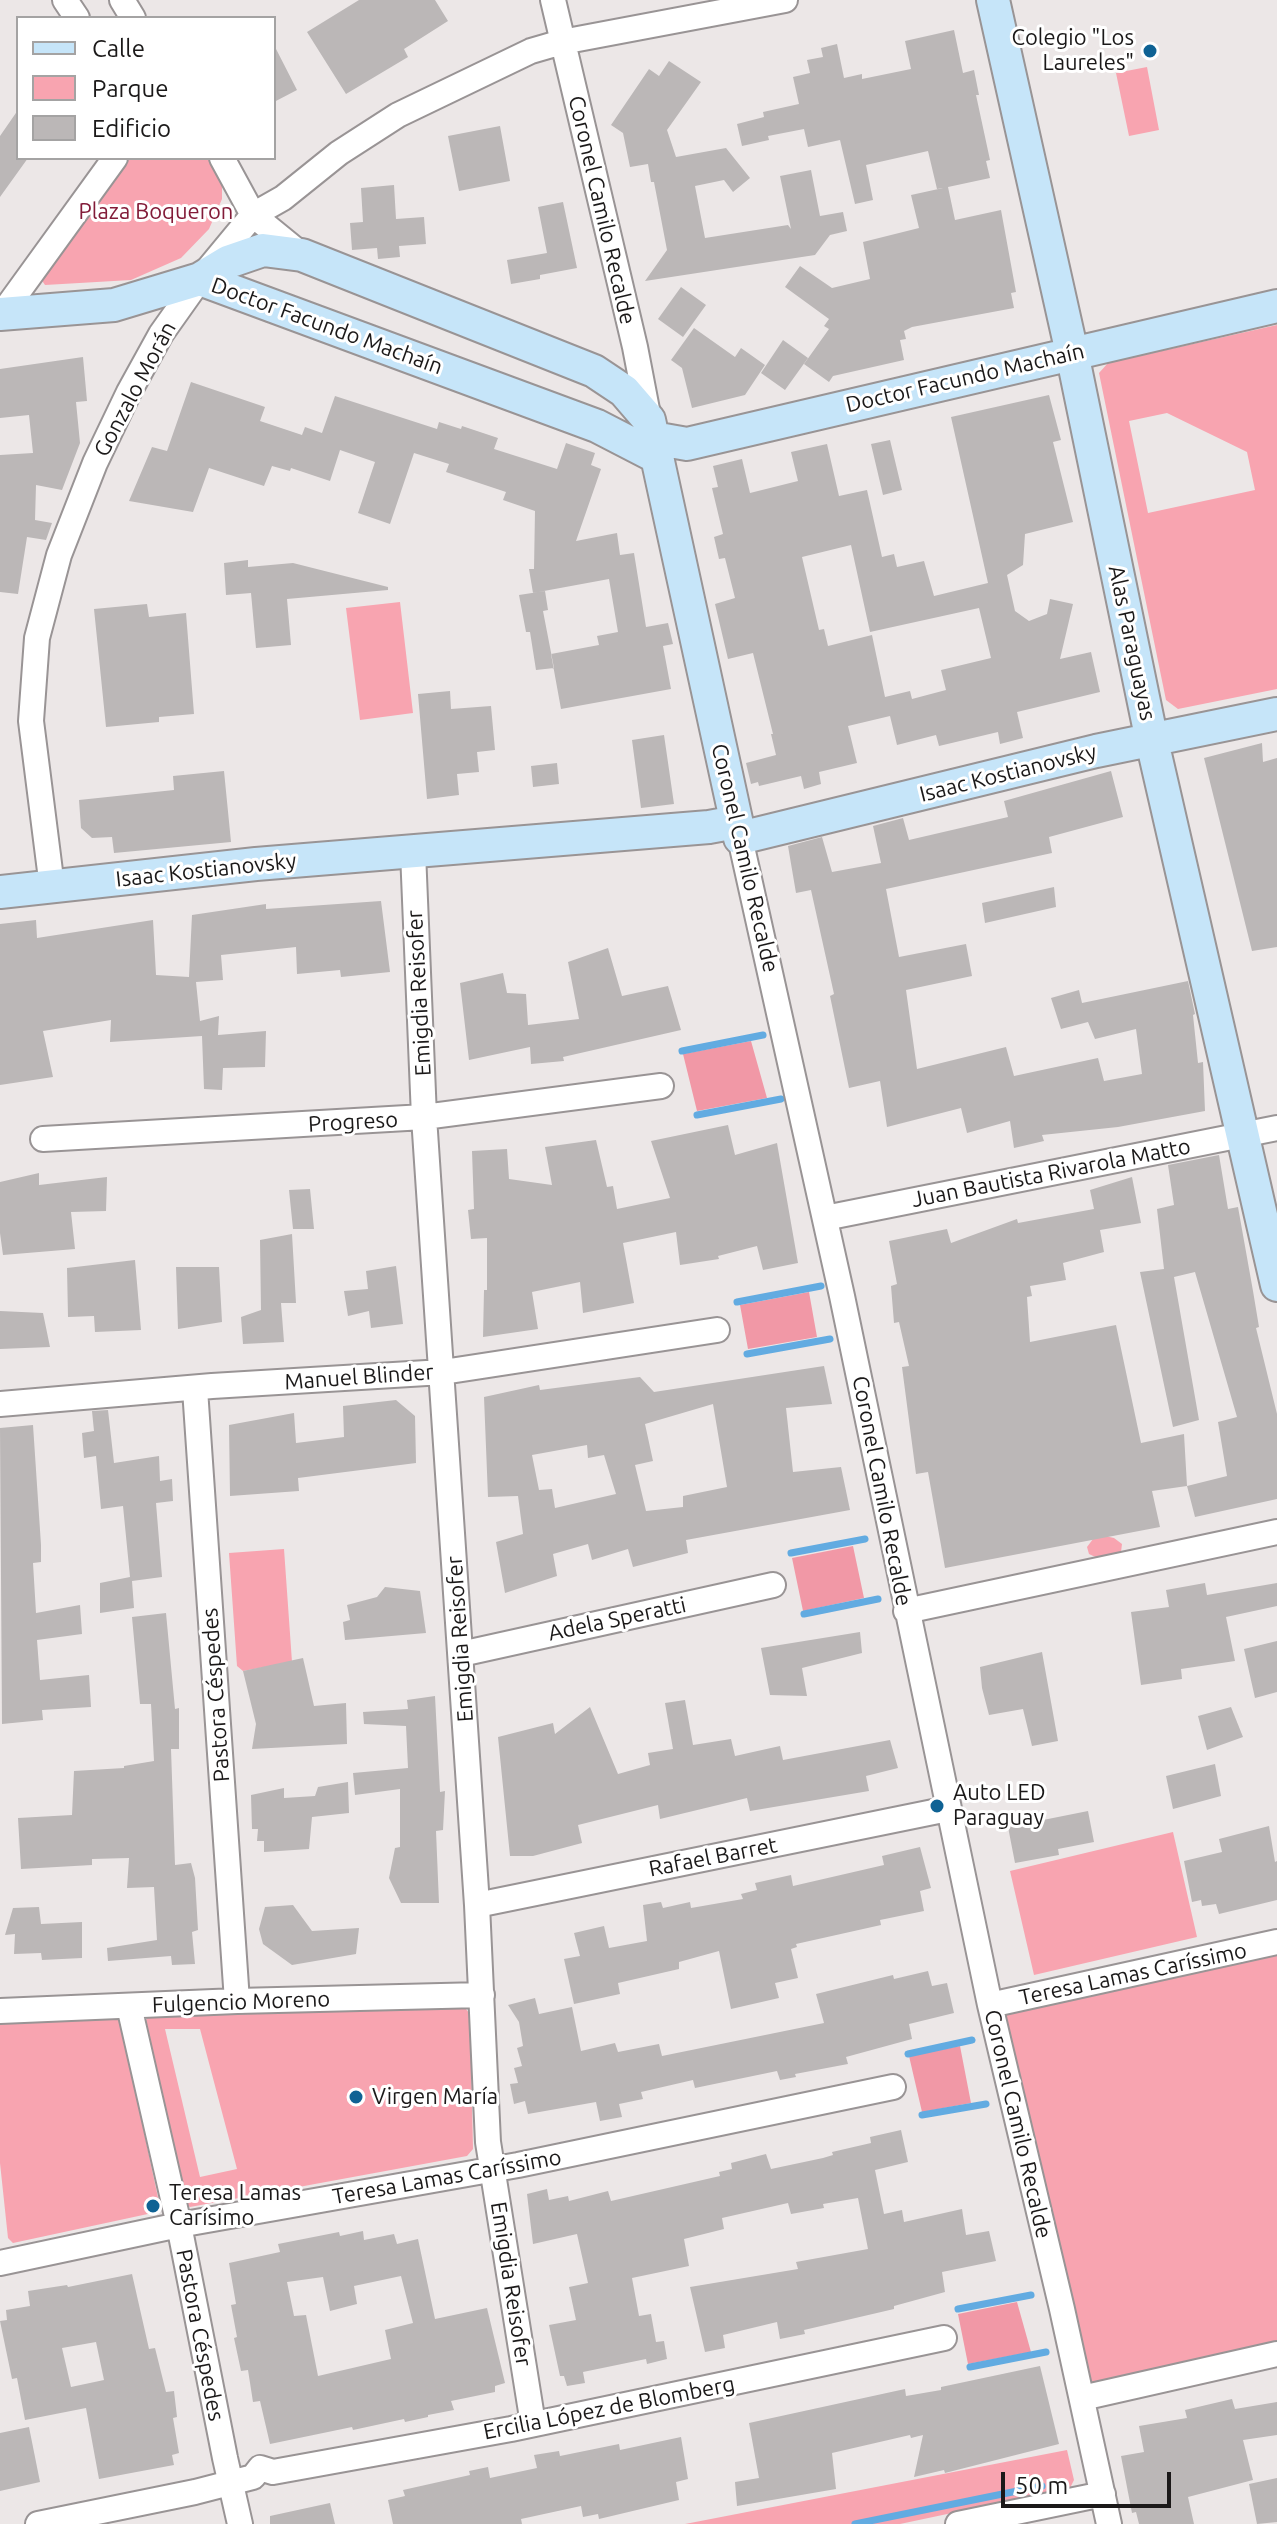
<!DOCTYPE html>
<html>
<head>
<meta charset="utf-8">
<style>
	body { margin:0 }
	#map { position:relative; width:1277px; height:2524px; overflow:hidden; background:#ece7e7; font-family:Ubuntu,sans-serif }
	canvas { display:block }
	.legend { position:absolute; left:16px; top:16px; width:260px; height:144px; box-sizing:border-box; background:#fff; border:2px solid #a4a3a3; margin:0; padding:10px 14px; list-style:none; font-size:24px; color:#1b1919 }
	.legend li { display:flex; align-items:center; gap:16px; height:40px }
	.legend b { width:40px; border:2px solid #a4a3a3 }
	.scale { position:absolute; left:1001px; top:2472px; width:170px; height:36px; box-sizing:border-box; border:4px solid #1b1919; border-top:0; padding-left:10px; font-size:24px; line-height:28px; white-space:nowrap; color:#1b1919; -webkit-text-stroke:6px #fff; paint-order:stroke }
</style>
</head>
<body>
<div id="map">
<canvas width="1277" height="2524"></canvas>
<ul class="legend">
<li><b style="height:10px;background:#c6e5f9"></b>Calle</li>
<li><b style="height:22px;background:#f8a4b0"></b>Parque</li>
<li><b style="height:22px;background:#bbb7b7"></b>Edificio</li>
</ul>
<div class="scale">50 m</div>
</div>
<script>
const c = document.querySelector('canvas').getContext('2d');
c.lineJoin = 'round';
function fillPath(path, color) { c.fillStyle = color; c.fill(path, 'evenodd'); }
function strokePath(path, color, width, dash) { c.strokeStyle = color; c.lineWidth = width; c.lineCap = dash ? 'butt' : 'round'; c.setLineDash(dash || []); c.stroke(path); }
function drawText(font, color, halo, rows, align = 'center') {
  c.font = font + ' Ubuntu,sans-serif'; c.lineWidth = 6; c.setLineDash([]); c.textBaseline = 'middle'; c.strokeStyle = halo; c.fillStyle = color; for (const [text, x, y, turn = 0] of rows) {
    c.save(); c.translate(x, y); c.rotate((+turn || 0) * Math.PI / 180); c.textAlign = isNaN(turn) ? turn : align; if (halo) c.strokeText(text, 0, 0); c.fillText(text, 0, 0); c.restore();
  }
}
fillPath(new Path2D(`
	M1147,67L1159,130L1129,136L1116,73Z
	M129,158H208L222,180V199L209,229L181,258L131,280L45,285L41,279Z
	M1277,325V689L1178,709L1166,700L1099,373L1108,363ZM1167,413L1247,452L1255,490L1148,513L1129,421Z
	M400,602L413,713L360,720L346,608Z
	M1105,1536L1114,1538L1122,1544L1121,1552C1109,1560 1102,1561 1089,1554L1087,1547L1093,1539Z
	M284,1549L292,1662L243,1671L237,1666L229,1553Z
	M1173,1832L1197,1937L1034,1975L1010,1871Z
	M1277,1950V2346L1088,2391L1001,2015Z
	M465,2008L470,2014L473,2149L467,2156L190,2207L185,2204L146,2020L151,2014ZM165,2029H200L237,2169L200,2177Z
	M116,2017L120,2020L160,2207L157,2212L13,2243L8,2238L0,2163V2022Z
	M1067,2450L1074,2480L1070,2488L900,2524H685Z`), '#f8a4b0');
fillPath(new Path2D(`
	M751,1041L767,1098L697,1111L683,1054Z
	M809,1292L817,1337L748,1349L740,1305Z
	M853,1546L864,1598L803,1611L792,1558Z
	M960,2046L971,2103L922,2112L909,2056Z
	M1017,2302L1031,2352L968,2364L958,2314Z`), '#f198a6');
strokePath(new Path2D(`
	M682,1051L763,1035
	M697,1115L781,1099
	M737,1302L821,1286
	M747,1354L830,1339
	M791,1553L865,1539
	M804,1614L878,1599
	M908,2054L972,2040
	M922,2115L986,2104
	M958,2309L1031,2295
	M970,2367L1046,2352
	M855,2524L1042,2486`), '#62abe1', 7);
fillPath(new Path2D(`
	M359,0H435L448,21L404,49L408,57L346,94L307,32Z
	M954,30L963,73L974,70L979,95H976L990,160L986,161L990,178L948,187L955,220L1001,210L1016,292L1011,293L1014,308L912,327L904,331L906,339L900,340L904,360L833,376L829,382L804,364L829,329L824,326L829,319L785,287L800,266L832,288L870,279L863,242L919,228L911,195L943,188L937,189L928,151L866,165L873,200L855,204L840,140L808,147L804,129L768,136L769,140L742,146L737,124L764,117L763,112L799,104L793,77L810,73L807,60L823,57L821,48L837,44L844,78L862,74V79L911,69L905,41Z
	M274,45L297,90L274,102Z
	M669,61L701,82L667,130L676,157L726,148L750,178L733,192L724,180L695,186L705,238L788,225L791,229L780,176L811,170L820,216L843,212L847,231L830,235L815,255L645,281L667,250L654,182H651L648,164L630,167L623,133L611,125L649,69L659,76Z
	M18,110V158H28L0,197V136Z
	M500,126L510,181L459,191L448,136Z
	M394,185L396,219L424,217L426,244L399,246L400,257L378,259L377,248L352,250L350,223L363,222L361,188Z
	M563,202L577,268L540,275V279L511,284L507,260L547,253L538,207Z
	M681,287L706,305L683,337L658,319Z
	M694,328L735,357L741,348L765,365L745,395L692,408L682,368L671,360Z
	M783,340L808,358L785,390L761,373Z
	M83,357L87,401L76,402L80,443L62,490L36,485L35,520L52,523L46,540L27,537L18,594L0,592V455L33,453L29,415L0,418V369Z
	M191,382L265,407L260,421L302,435L305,427L322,433L335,396L437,429L439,422L461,429L462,426L498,438L494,449L557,469L566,443L595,453L591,465L601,469L576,541L617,533L620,555L634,553L646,627L668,623L673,644L663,646L671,689L561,709L551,654L599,645L597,636L618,632L609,579L533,593L529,569H534L535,511L503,500L506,492L446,472L449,464L414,453L390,524L358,513L375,462L340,450L330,481L291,468L290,471L272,466L264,486L209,468L193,512L129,501L152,447L167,451Z
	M1049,395L1061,440L1053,442L1073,522L1025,534L1023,565L1007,575L1015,611L1029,621L1047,614L1050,599L1073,604L1060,659L1091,652L1100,692L1017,712L1023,738L1000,744L998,732L939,746L936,735L897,745L890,716L848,726L857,763L819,772L821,784L804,789L801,776L759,786L758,782L751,784L746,763L776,755L771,734H773L753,653L728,659L715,604L735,598L725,558L719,559L714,537L723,534L712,488L718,487L713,466L742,459L750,493L798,481L791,452L827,444L839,496L867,490L882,557L894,554L897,567L924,561L934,596L988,583L951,417ZM851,545L870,632L979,608L991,658L941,670L946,690L912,699L910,691L885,697L872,635L828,646L824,629L819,630L802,557Z
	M890,440L902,490L883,495L871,444Z
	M248,560V567L293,563L388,587V590L287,599L291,645L256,648L251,593L226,595L224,563Z
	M545,591L548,610L543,611L554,668L536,670L530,632H526L519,595Z
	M147,604L149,617L186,613L194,714L159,717V722L106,727L94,609Z
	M450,691L451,709L491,706L495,750L477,752L479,772L457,774L459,795L427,799L418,694Z
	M664,735L674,804L641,808L632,740Z
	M1262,743L1263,762L1277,758V947L1252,951L1204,758Z
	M557,763L559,784L533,787L531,766Z
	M224,771L231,842L114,853L112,837L92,838L81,828L79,800L174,790L173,776Z
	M1111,771L1123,817L1049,837L1052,853L886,889L899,957L966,944L972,976L906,990L917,1069L1006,1047L1014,1076L1098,1058L1104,1081L1142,1074L1136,1029L1095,1039L1088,1022L1061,1029L1051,998L1079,990L1082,1003L1188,981L1195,1014L1193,1015L1198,1063L1203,1062L1205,1111L1118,1127L1042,1135L1044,1141L1014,1148L1010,1121L967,1133L961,1108L887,1127L880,1081L849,1088L830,996L834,994L811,890L796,893L788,846L822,837L832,872L881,863L873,826L903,818L909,840L1008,817L1004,801Z
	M1054,887L1056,907L985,923L982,903Z
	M381,901L390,972L341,977L340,970L297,974L296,947L221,955L223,980L196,982L200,1021L219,1016L218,1035L266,1031L265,1067L223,1068L222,1090L204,1089L202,1036L110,1042L111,1020L43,1031L53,1077L0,1085V924L36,920L37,938L153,920L156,975L189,977L192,915L266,904V909Z
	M608,948L622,996L668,986L681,1030L563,1057L564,1061L531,1064L530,1047L469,1060L460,983L503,973L507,993L526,994L528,1025L579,1019L568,962Z
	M728,1125L735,1155L777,1143L798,1263L763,1270L757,1246L718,1256L719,1259L680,1265L676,1232L623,1243L634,1303L583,1313L580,1282L532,1292L538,1329L483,1337L484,1290H487V1238L471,1239L468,1210L474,1209L472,1151L507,1149L509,1179L552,1185L545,1147L596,1140L607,1187L613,1186L617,1209L670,1198L651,1141Z
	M1219,1155L1228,1209L1238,1207L1253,1291L1259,1327L1256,1328L1277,1414V1499L1195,1517L1187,1486L1227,1476L1218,1422L1237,1417L1195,1272L1174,1277L1199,1420L1173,1427L1140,1272L1164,1269L1157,1209L1174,1205L1168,1165Z
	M39,1173V1185L107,1177L106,1211L71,1212L75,1249L3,1255L0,1233V1182Z
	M1132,1177L1141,1223L1100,1230L1104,1252L1063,1263L1066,1280L1030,1286L1032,1296L1027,1297L1030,1342L1116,1325L1141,1443L1184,1434L1187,1486L1152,1491L1160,1527L945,1568L928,1472L916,1474L902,1367L909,1366L899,1322L894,1323L891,1286L897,1284L889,1241L947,1229L951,1243L1017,1219L1018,1223L1094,1209L1090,1190Z
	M310,1189L314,1229H293L289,1190Z
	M292,1234L296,1303H281L284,1342L243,1344L241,1317L261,1310L260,1240Z
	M135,1260L141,1330L95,1332L94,1316L68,1317L67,1268Z
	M396,1266L403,1324L371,1328L369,1311L348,1316L344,1291L368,1289L366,1271Z
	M176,1267H219L222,1322L178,1329Z
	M0,1311L43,1313L50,1347L0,1349Z
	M824,1366L832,1404L786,1408L793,1472L841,1467L850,1510L686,1540L688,1553L633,1567L628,1549L592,1560L588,1544L553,1554L557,1576L505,1593L496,1542L523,1534L518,1496L488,1497L484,1397L539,1385L540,1390L640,1377L654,1392ZM713,1404L727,1487L683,1496V1507L646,1511L635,1465L653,1461L645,1424ZM587,1445L588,1458L604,1455L616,1494L555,1508L552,1489L539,1490L532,1455Z
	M396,1400L415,1416L416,1463L298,1478L299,1491L230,1496L229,1425L294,1413L296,1443L344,1437L343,1406Z
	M108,1410L114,1463L159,1456L160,1481L172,1479L173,1501L156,1503L162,1577L132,1581L134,1608L100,1613V1583L130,1577L123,1506L101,1509L96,1456L84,1458L82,1433L94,1431L92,1411Z
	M33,1425L41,1545V1562L33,1563L36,1613L80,1605L82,1634L37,1640L40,1680L89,1675L91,1707L42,1710L43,1720L2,1724L0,1428Z
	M1205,1583L1207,1595L1277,1583V1606L1226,1617L1235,1661L1181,1669L1182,1679L1141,1685L1131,1612L1169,1607L1166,1590Z
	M385,1587L420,1591L426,1633L345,1640L343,1622L350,1620L347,1605L377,1597Z
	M166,1613L175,1709L179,1708V1749H171L175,1865L191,1863L195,1878L198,1930L192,1932L195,1964L172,1965L171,1956L108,1961L107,1948L157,1940L154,1887L127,1888L129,1858L92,1859V1865L21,1869L18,1818L72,1815L74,1771L124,1768V1766L154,1761L151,1704H140L132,1617Z
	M860,1632L862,1653L802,1668L807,1696L770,1695L761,1648Z
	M1277,1641V1692L1255,1698L1244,1649Z
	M1042,1652L1058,1741L1032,1746L1023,1709L989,1715L982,1688L980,1667Z
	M303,1658L314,1706L346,1703L347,1744L252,1749L256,1724L243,1671Z
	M435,1696L440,1792L445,1791L443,1830L436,1831L439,1903H401L389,1878L395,1848L400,1847V1789L355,1795L353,1773L408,1768L406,1726L364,1724L363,1712L408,1709L407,1700Z
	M685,1700L693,1745L731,1739L735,1756L780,1746L783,1760L890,1740L898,1768L866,1776L869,1791L750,1811L747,1798L660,1819L658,1805L578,1825L582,1843L533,1856H510L498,1737L553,1723L555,1734L590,1707L618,1774L650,1765L648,1753L673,1749L665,1703Z
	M1231,1707L1243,1737L1207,1750L1198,1716Z
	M1215,1764L1221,1796L1173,1809L1166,1776Z
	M348,1782L349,1813L312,1817L309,1849L264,1852V1841H257L258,1829H252L251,1795L284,1788V1798L315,1796L318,1787Z
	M1088,1811L1094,1842L1058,1849L1059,1855L1015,1863L1008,1827Z
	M1269,1826L1275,1862L1277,1861V1900L1219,1914L1216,1904L1202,1906L1201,1900L1192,1902L1184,1861L1222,1852L1219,1839Z
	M920,1847L931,1888L920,1891L924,1911L880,1920L881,1925L796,1944L797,1947L791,1949L798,1978L775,1983L779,1998L731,2009L719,1951L679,1962V1969L618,1983L620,1994L574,2004L564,1959L580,1956L574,1933L604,1926L609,1948L647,1941L643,1905L661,1902L663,1908L690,1902L691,1908L743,1899L741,1894L757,1890L755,1883L791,1875L793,1886L884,1865L882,1856Z
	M293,1905L312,1931L359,1928L356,1954L292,1965L263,1944L259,1929L265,1907Z
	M39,1907L41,1924L82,1922V1958L42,1960L41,1953L14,1954L15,1934L5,1935L13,1908Z
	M928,1971L932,1986L947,1983L954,2013L909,2024L912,2039L846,2057L848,2064L795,2074L796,2077L780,2080L777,2071L695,2088L693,2080L641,2092L643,2099L619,2104L622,2117L600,2121L596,2102L528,2114L525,2101L514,2104L510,2084L518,2083L514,2068L522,2066L517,2048L523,2046L519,2022L508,2005L535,1998L539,2014L572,2007L581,2051L615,2043L618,2052L659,2044L662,2056L824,2023L816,1994L893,1975L894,1979Z
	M901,2130L908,2162L875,2170L884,2214L902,2210L904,2222L962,2209L966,2235L989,2231L996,2261L942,2272L945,2292L894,2306V2309L804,2330L805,2334L780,2339L777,2322L723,2335L725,2348L705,2352L690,2287L798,2269L796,2262L868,2249L858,2198L823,2204L824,2208L791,2214L788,2203L722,2218L724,2229L684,2239L689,2266L632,2278L639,2316L651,2314L656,2342L664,2341L667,2359L647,2364L646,2359L583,2372L585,2383L567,2386L564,2376H560L549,2325L576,2320L569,2287L588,2283L577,2234L533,2244L527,2194L547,2189L549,2200L568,2196L569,2201L608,2191L611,2201L720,2176L719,2172L732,2169L731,2163L766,2154L771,2169L823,2158L833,2155L832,2152L871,2143L870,2137Z
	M363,2231L364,2240L394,2234L397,2244L418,2239L435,2319L487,2308L505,2383L495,2386V2392L451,2401L454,2410L428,2415V2417L405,2422L404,2419L353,2430L352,2427L270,2444L260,2401L253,2402L248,2370L241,2371L234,2338L237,2337L231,2305L236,2304L229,2263L280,2252L278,2244L339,2232L340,2236ZM401,2276L413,2323L385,2330L391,2359L318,2376L306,2315L294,2316L287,2282L323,2277L330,2311L357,2304L354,2286Z
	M132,2274L149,2349L155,2348L166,2392L174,2391L177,2417L173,2418L179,2453L172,2455L174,2465L99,2479L86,2408L25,2420L17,2378L12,2379L0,2321L7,2320L6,2310L30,2306L28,2291L67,2285L68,2287ZM96,2342L104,2380L71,2387L62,2348Z
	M1040,2366L1059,2444L945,2473L944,2470L914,2477L923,2435L911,2438L910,2435L832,2453L836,2489L737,2506L735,2482L759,2478L749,2423L905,2389L906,2396L941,2390V2387Z
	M1232,2399L1235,2409L1277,2402V2435L1243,2440L1253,2480L1188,2497L1194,2524H1139L1136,2512L1132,2513L1121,2456L1144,2452L1139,2426L1187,2418L1185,2410Z
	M29,2427L40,2482L0,2491V2433Z
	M681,2437L688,2479L676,2482L679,2500L599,2519L598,2514L583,2517L581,2506L521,2519L522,2524H393L388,2500L405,2496L403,2490L470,2475L469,2471L488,2467L490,2478L537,2468L534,2455L559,2451L560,2456L619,2444L620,2450Z
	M1277,2478V2522L1257,2524L1249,2484Z
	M330,2503L335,2524H270V2516Z`), '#bbb7b7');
const street = new Path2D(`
	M65,0L77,18
	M122,0L133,18
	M553,0L635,347L649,420
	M222,158L253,215L302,255
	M2,314L115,158
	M740,838L842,1296L990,2005L1062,2309L1109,2524
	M413,852L424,1117L477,1905L488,2142L533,2424
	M52,887L31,721L37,638L59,555L95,463L129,392L161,334L200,279L253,215L283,198L339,153L398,115L531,51L562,42L785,0
	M43,1139L424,1117L661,1086
	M825,1218L1277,1128
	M195,1389L237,2001
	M0,1404L212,1386L443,1372L717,1330
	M906,1611L1277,1532
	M461,1654L773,1585
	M477,1905L948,1809
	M990,2005L1277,1942
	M129,2006L179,2225L225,2458L240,2524
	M0,2011L237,2001L482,1995
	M0,2263L179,2225L518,2165L893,2087
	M1082,2398L1277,2354
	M38,2524L195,2492L253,2477L260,2468L273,2472L511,2429L944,2338
	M958,2524L1103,2494`);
const secondary = new Path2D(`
	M993,0L1072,353L1152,741L1277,1285
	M200,279L597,426L657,457
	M0,314L114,305L200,279L228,262L263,250L302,255L594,371L624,391L649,420L740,838L1096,751L1277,714
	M653,438L687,444L1277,306
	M0,892L256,864L709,827L736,822`);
strokePath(street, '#999495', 28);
strokePath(secondary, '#999495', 36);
strokePath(street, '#fff', 24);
strokePath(secondary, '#c6e5f9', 32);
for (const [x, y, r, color] of [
	[1150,51,8,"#0f6294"],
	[937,1806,8,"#0f6294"],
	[356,2097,8,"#0f6294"],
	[153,2206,8,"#0f6294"]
]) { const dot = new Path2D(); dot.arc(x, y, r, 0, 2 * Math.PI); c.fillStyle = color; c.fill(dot); strokePath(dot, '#fff', 3); }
drawText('22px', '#1b1919', '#fff', [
	["Colegio \"Los",1134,38,"right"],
	["Laureles\"",1134,63,"right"],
	["Auto LED",953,1793],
	["Paraguay",953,1818],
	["Virgen María",372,2097],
	["Teresa Lamas",169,2193],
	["Carísimo",169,2218]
], 'left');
drawText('22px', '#1b1919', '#fff', [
	["Coronel Camilo Recalde",602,210,77],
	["Doctor Facundo Machaín",327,326,20],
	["Doctor Facundo Machaín",965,378,-13],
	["Gonzalo Morán",135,389,-62],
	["Alas Paraguayas",1132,643,78],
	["Isaac Kostianovsky",1008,773,-14],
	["Coronel Camilo Recalde",745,858,77],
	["Isaac Kostianovsky",206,870,-6],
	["Emigdia Reisofer",419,993,-93],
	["Progreso",353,1122,-3],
	["Juan Bautista Rivarola Matto",1051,1173,-11],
	["Manuel Blinder",359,1377,-4],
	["Coronel Camilo Recalde",882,1491,79],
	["Adela Speratti",617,1619,-12],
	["Emigdia Reisofer",460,1639,-94],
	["Pastora Céspedes",216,1695,-94],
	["Rafael Barret",713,1857,-11],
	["Teresa Lamas Caríssimo",1133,1974,-12],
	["Fulgencio Moreno",241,2002,-2],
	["Coronel Camilo Recalde",1018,2124,77],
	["Teresa Lamas Caríssimo",447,2177,-10],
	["Emigdia Reisofer",511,2284,81],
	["Pastora Céspedes",200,2335,79],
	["Ercilia López de Blomberg",609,2408,-11]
]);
drawText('22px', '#821b38', '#fff', [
	["Plaza Boqueron",156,212]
]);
</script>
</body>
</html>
